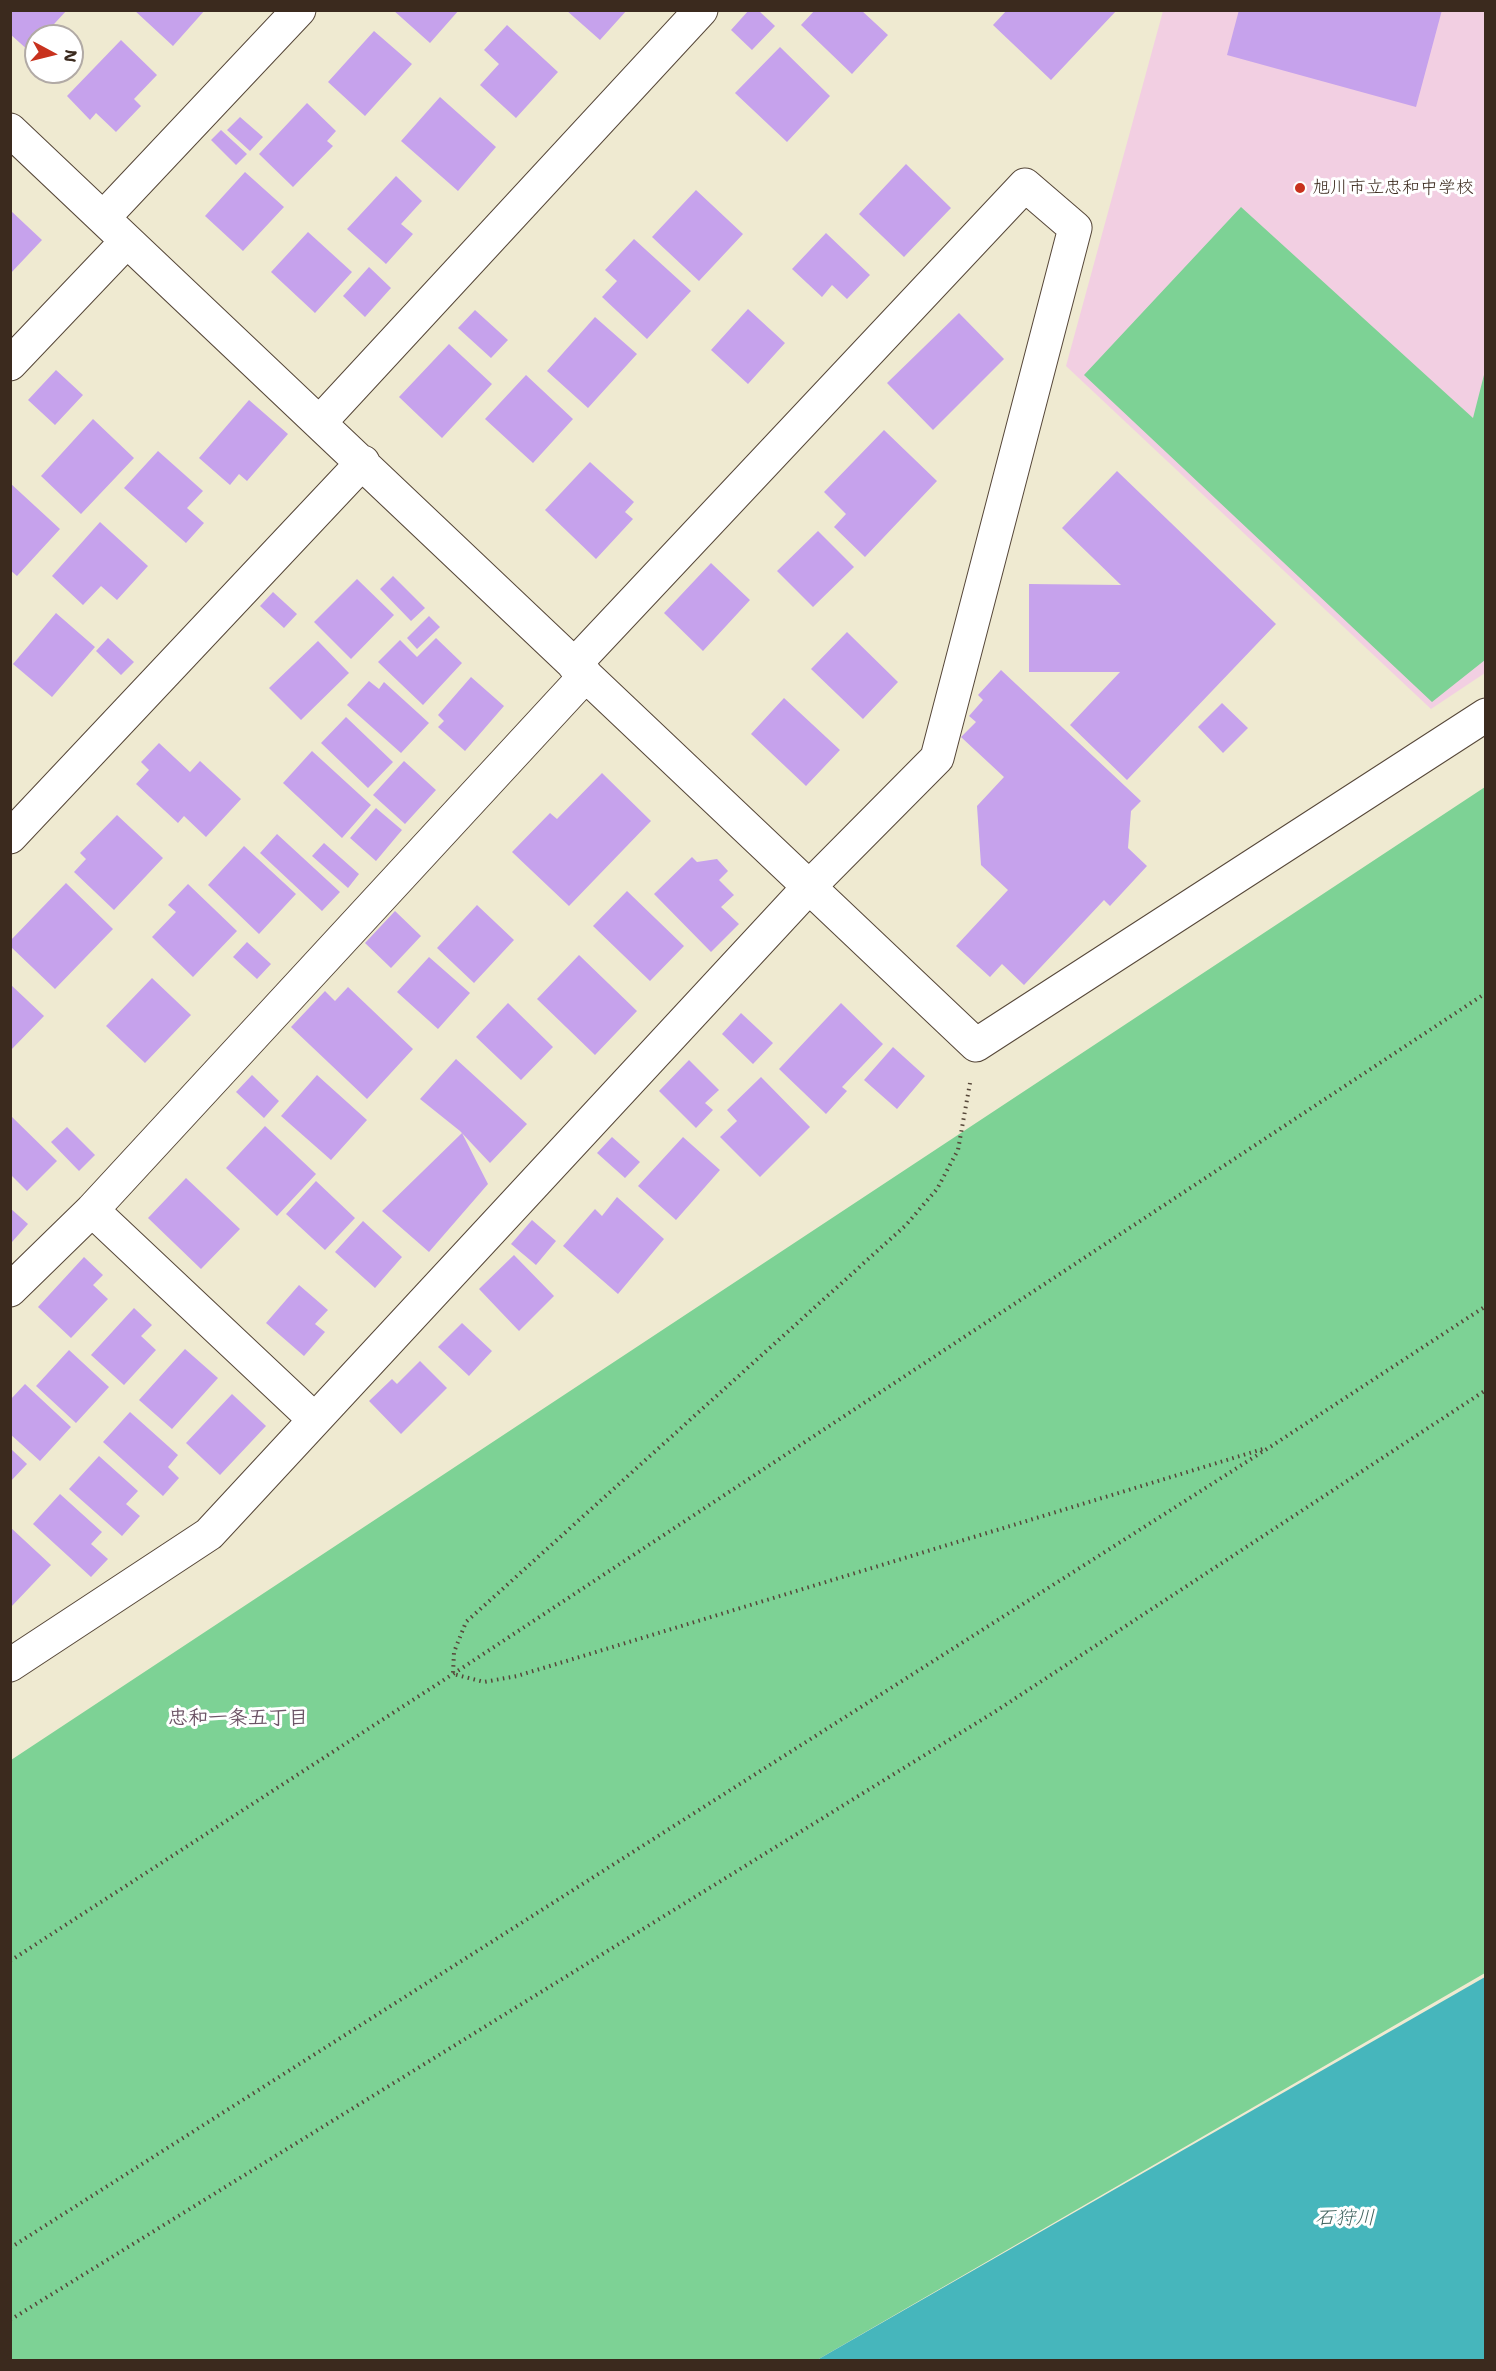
<!DOCTYPE html>
<html>
<head>
<meta charset="utf-8">
<style>
	body { margin:0 }
	#map { position:relative; width:1496px; height:2371px; overflow:hidden; background:#efead1; font-family:"Shantell Sans",sans-serif }
	canvas { display:block }
	.frame { position:absolute; inset:0; border:12px solid #3b2a1e; pointer-events:none }
	.north { position:absolute; left:24px; top:24px; width:60px; height:60px; box-sizing:border-box; background:#fff; border:2px solid #b1aaa5; border-radius:50%; rotate:97deg; font-size:16px; font-weight:700; line-height:24px; text-align:center; color:#3b2a1e }
	.north::after { content:''; display:block; margin:auto; width:21px; height:27px; background:#c8321e; clip-path:polygon(50% 0,100% 100%,50% 72%,0 100%) }
</style>
</head>
<body>
<div id="map">
<canvas width="1496" height="2371"></canvas>
<div class="frame"></div>
<div class="north">N</div>
</div>
<script>
const c = document.querySelector('canvas').getContext('2d');
c.lineJoin = 'round';
function fillPath(path, color) { c.fillStyle = color; c.fill(path, 'evenodd'); }
function strokePath(path, color, width, dash) { c.strokeStyle = color; c.lineWidth = width; c.lineCap = dash ? 'butt' : 'round'; c.setLineDash(dash || []); c.stroke(path); }
function drawText(font, color, halo, rows, align = 'center') {
  c.font = font + ' "Shantell Sans","Klee One",sans-serif'; c.lineWidth = 6; c.setLineDash([]); c.textBaseline = 'middle'; c.strokeStyle = halo; c.fillStyle = color; for (const [text, x, y, turn = 0] of rows) {
    c.save(); c.translate(x, y); c.rotate((+turn || 0) * Math.PI / 180); c.textAlign = isNaN(turn) ? turn : align; if (halo) c.strokeText(text, 0, 0); c.fillText(text, 0, 0); c.restore();
  }
}
fillPath(new Path2D(`
	M1163,11H1485V673L1431,709L1066,366Z`), '#f2cfe2');
fillPath(new Path2D(`
	M1241,207L1473,418L1485,371V660L1432,702L1084,375Z
	M1485,787V1973L817,2360H11V1760Z`), '#7dd295');
fillPath(new Path2D(`
	M1485,1977V2360H817Z`), '#46b6bc');
fillPath(new Path2D(`
	M10,10H67L43,36H36V43L29,51L10,34Z
	M134,10H205L173,46Z
	M393,10H459L430,43Z
	M566,10H627L600,40Z
	M749,10H758L775,26L752,50L731,30Z
	M815,10H861L888,35L852,74L801,25Z
	M1007,10H1117L1051,80L993,25Z
	M1239,10H1442L1416,107L1227,55Z
	M507,25L558,72L516,118L480,85L499,64L484,50Z
	M374,31L412,64L365,116L328,82Z
	M121,40L157,75L134,99L141,106L116,132L96,113L90,120L67,96Z
	M780,47L830,96L787,142L735,93Z
	M440,97L496,147L458,191L401,141Z
	M307,103L336,131L327,141L333,146L293,187L259,154Z
	M240,117L263,137L250,151L227,130Z
	M221,130L247,154L236,165L211,140Z
	M906,164L951,208L904,257L859,214Z
	M245,172L284,207L243,251L205,216Z
	M396,176L422,201L401,224L413,234L386,264L347,229Z
	M696,190L743,234L699,281L652,237Z
	M10,210L42,240L10,274Z
	M308,232L352,272L315,313L271,272Z
	M826,233L870,275L847,299L832,285L822,297L792,269Z
	M634,239L691,291L647,339L602,297L617,281L605,270Z
	M369,267L391,288L365,317L343,296Z
	M748,309L785,343L748,384L711,350Z
	M475,310L508,340L491,358L458,328Z
	M959,313L1004,359L933,430L887,383Z
	M595,317L637,354L588,408L547,371Z
	M449,344L492,384L442,438L399,397Z
	M56,370L83,395L55,425L28,400Z
	M526,375L573,419L533,463L485,419Z
	M249,400L288,434L247,481L239,474L230,485L199,458Z
	M93,419L134,458L81,514L41,476Z
	M884,430L937,481L865,557L834,527L846,514L824,492Z
	M158,451L203,491L187,508L204,523L186,543L124,488Z
	M590,462L634,502L625,512L633,519L596,559L545,510Z
	M1117,471L1276,624L1127,780L1070,725L1120,672H1029V584L1121,585L1062,528Z
	M10,483L60,529L17,576L10,570Z
	M100,522L148,566L117,600L101,586L83,605L52,576Z
	M818,531L854,567L813,607L777,571Z
	M711,563L750,600L703,651L664,613Z
	M393,576L425,608L411,621L380,589Z
	M357,579L394,615L351,659L314,622Z
	M273,592L297,614L284,628L260,606Z
	M56,613L95,647L52,697L13,664Z
	M429,616L440,627L417,649L407,638Z
	M847,632L898,682L863,719L811,669Z
	M108,638L134,662L121,675L96,651Z
	M436,638L462,663L423,705L378,662L400,640L417,657Z
	M318,641L349,673L301,720L269,688Z
	M1001,670L1141,801L1131,811L1128,848L1147,866L1110,906L1104,900L1024,985L1002,964L990,977L956,946L1008,890L981,865L977,806L1004,777L961,737L976,722L969,716L983,700L978,695Z
	M471,677L504,706L465,751L438,727L444,721L438,715Z
	M369,681L379,689L384,682L429,723L401,753L347,705Z
	M784,698L840,750L806,786L751,734Z
	M1222,703L1248,728L1223,753L1198,727Z
	M346,717L393,762L368,788L321,743Z
	M159,743L190,772L200,761L241,799L206,837L184,816L178,823L136,784L149,770L141,762Z
	M312,751L371,805L342,838L283,783Z
	M404,761L436,790L405,824L373,795Z
	M602,773L651,821L569,906L512,852L550,813L557,819Z
	M376,808L402,830L376,861L350,838Z
	M117,815L163,858L114,910L74,872L86,859L80,853Z
	M277,834L340,892L322,911L260,853Z
	M324,843L359,874L348,888L312,856Z
	M244,846L296,894L259,934L208,885Z
	M692,857L697,862L717,859L728,871L719,880L734,895L721,907L739,924L711,952L654,894Z
	M66,883L113,929L55,989L10,946V941Z
	M188,884L237,931L193,977L152,937L176,912L168,905Z
	M627,891L684,946L650,981L593,926Z
	M477,905L514,940L474,983L437,948Z
	M395,911L421,936L391,968L365,943Z
	M247,942L271,964L257,979L233,957Z
	M579,955L637,1011L595,1055L537,999Z
	M429,957L470,993L438,1029L397,992Z
	M152,978L191,1015L145,1063L106,1026Z
	M10,984L44,1016L10,1051Z
	M348,987L413,1049L367,1099L291,1027L325,991L335,1001Z
	M508,1003L553,1047L521,1080L476,1037Z
	M841,1003L883,1044L842,1087L847,1091L826,1114L779,1069Z
	M741,1013L773,1043L753,1064L722,1034Z
	M893,1047L925,1076L897,1109L864,1080Z
	M456,1059L527,1124L490,1163L460,1131L420,1099Z
	M689,1060L719,1090L705,1103L713,1110L696,1128L659,1091Z
	M252,1075L279,1101L264,1118L236,1092Z
	M317,1075L367,1120L331,1160L281,1116Z
	M761,1077L810,1127L760,1177L720,1137L737,1121L727,1110Z
	M10,1115L57,1161L27,1191L10,1174Z
	M265,1126L316,1174L277,1216L226,1168Z
	M67,1127L95,1155L79,1171L51,1142Z
	M462,1133L488,1184L429,1252L382,1211Z
	M612,1137L640,1162L625,1178L597,1153Z
	M683,1137L720,1170L676,1220L638,1186Z
	M186,1178L240,1229L201,1269L148,1218Z
	M316,1181L355,1218L325,1250L286,1214Z
	M617,1197L664,1239L618,1294L563,1246L595,1209L602,1216Z
	M10,1208L28,1224L12,1242L10,1240Z
	M532,1220L556,1241L536,1265L511,1244Z
	M363,1221L402,1257L375,1288L335,1252Z
	M514,1255L554,1296L519,1331L479,1289Z
	M84,1257L103,1275L93,1285L108,1299L71,1338L38,1307Z
	M299,1285L328,1310L315,1324L325,1332L304,1356L266,1323Z
	M134,1308L152,1325L141,1336L156,1350L124,1385L91,1355Z
	M462,1323L492,1351L469,1376L438,1347Z
	M185,1349L218,1378L172,1429L139,1400Z
	M69,1350L109,1387L76,1423L36,1386Z
	M420,1361L447,1388L401,1434L369,1401L392,1379L397,1384Z
	M25,1384L71,1427L40,1461L10,1434V1400Z
	M232,1394L266,1426L220,1475L186,1443Z
	M130,1412L178,1455L168,1467L179,1478L163,1496L103,1442Z
	M10,1448L27,1464L10,1482Z
	M99,1456L138,1491L126,1504L140,1516L122,1536L69,1489Z
	M60,1494L102,1532L91,1544L108,1559L91,1577L33,1524Z
	M10,1527L51,1565L10,1608Z`), '#c6a2ec');
const street = new Path2D(`
	M10,130L976,1045L1486,715
	M103,218L299,10
	M10,364L126,242
	M320,422L701,10
	M10,837L363,462
	M92,1210L314,1419
	M10,1290L92,1210L586,675
	M10,1665L209,1534L808,888L937,758L1075,228L1025,185L574,665`);
strokePath(street, '#564739', 35);
strokePath(new Path2D(`
	M970,1083L958,1150L937,1189L906,1225L466,1622L454,1652L453,1674L484,1682L517,1676L1263,1449
	M10,1961L453,1674L1486,993
	M10,2248L1270,1447L1486,1306
	M10,2320L996,1711L1486,1390`), '#564739', 4, [1.5, 4.5]);
strokePath(street, '#fff', 33);
for (const [x, y, r, color] of [
	[1300,188,6,"#c8321e"]
]) { const dot = new Path2D(); dot.arc(x, y, r, 0, 2 * Math.PI); c.fillStyle = color; c.fill(dot); strokePath(dot, '#fff', 2); }
drawText('18px', '#3b2a1e', '#fff', [
	["旭川市立忠和中学校",1312,188]
], 'left');
drawText('bold 20px', '#6c5466', '#fff', [
	["忠和一条五丁目",238,1719]
]);
drawText('italic 20px', '#3f625d', '#fff', [
	["石狩川",1345,2219]
]);
</script>
</body>
</html>
